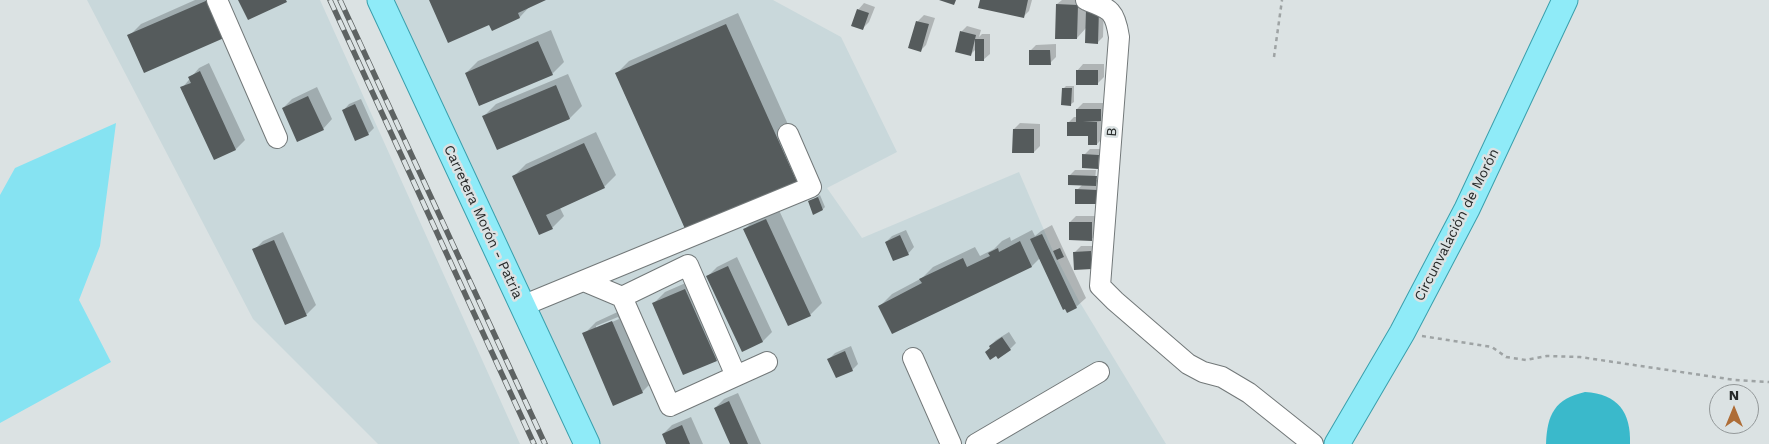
<!DOCTYPE html>
<html>
<head>
<meta charset="utf-8">
<style>
	body { margin:0 }
	#map { position:relative; width:1769px; height:444px; overflow:hidden; background:#dbe2e3; font-family:"Work Sans",sans-serif }
	canvas { display:block }
	.north { position:absolute; left:1709px; top:384px; width:50px; height:50px; box-sizing:border-box; background:#dbe2e3; border:1px solid #939899; border-radius:50%; rotate:0deg; font-size:14px; font-weight:700; line-height:20px; text-align:center; color:#262929 }
	.north::after { content:''; display:block; margin:auto; width:18px; height:22px; background:#ae6d37; clip-path:polygon(50% 0,100% 100%,50% 72%,0 100%) }
</style>
</head>
<body>
<div id="map">
<canvas width="1769" height="444"></canvas>
<div class="north">N</div>
</div>
<script>
const c = document.querySelector('canvas').getContext('2d');
c.lineJoin = 'round';
function fillPath(path, color) { c.fillStyle = color; c.fill(path, 'evenodd'); }
function strokePath(path, color, width, dash) { c.strokeStyle = color; c.lineWidth = width; c.lineCap = dash ? 'butt' : 'round'; c.setLineDash(dash || []); c.stroke(path); }
function drawText(font, color, halo, rows, align = 'center') {
  c.font = font + ' "Work Sans",sans-serif'; c.lineWidth = 5; c.setLineDash([]); c.textBaseline = 'middle'; c.strokeStyle = halo; c.fillStyle = color; for (const [text, x, y, turn = 0] of rows) {
    c.save(); c.translate(x, y); c.rotate((+turn || 0) * Math.PI / 180); c.textAlign = isNaN(turn) ? turn : align; if (halo) c.strokeText(text, 0, 0); c.fillText(text, 0, 0); c.restore();
  }
}
fillPath(new Path2D(`
	M87,0H320L520,444H378L253,319Z
	M393,0H773L841,37L897,152L827,188L862,238L1019,172L1053,251L1079,301L1166,444H598Z`), '#c9d8db');
fillPath(new Path2D(`
	M116,123L100,246L79,300L111,362L0,423V195L15,168Z`), '#86e3f2');
fillPath(new Path2D(`
	M1585,392C1618,394 1631,412 1630,444H1546C1547,414 1555,399 1585,392Z`), '#3ab9cb');
fillPath(new Path2D(`
	M195,0H225L129,36L141,24Z
	M431,0H543L531,5L520,17L492,29L490,24Z
	M982,0H1032L1029,11L1023,17Z
	M1062,0H1087L1104,4L1103,37L1097,43L1086,28L1077,38L1057,4Z
	M864,3L875,7L869,22L863,28L858,10Z
	M738,13L808,169L796,181L617,73L629,61Z
	M924,15L935,18L926,45L920,51L909,47L918,21Z
	M967,26L981,30L979,37L982,34H990V54L983,60L976,49L970,55L961,32Z
	M551,30L564,62L552,74L480,105L466,73L478,61Z
	M1056,44V57L1050,63L1030,51L1036,45Z
	M209,63L245,140L236,149L215,159L182,88L199,68Z
	M1083,64H1104V77L1098,83L1077,71Z
	M568,74L582,106L570,118L484,116L496,104Z
	M1066,86H1074V102L1071,104L1063,89Z
	M317,87L332,119L323,129L283,108L292,99Z
	M361,99L374,128L368,134L343,111L349,104Z
	M1083,103H1107L1103,138L1097,144L1090,135L1068,123L1074,117H1077V109Z
	M1020,123L1040,124V146L1034,152L1014,129Z
	M596,132L616,175L604,187L560,208L564,216L552,228L514,176L526,164Z
	M1090,149H1104V161L1098,167L1084,155Z
	M1075,170H1096L1095,180H1098V170H1102V179L1097,184H1104V197L1077,190L1082,185L1069,176Z
	M820,195L825,207L823,209L809,202Z
	M778,208L822,303L810,315L745,229L757,217Z
	M1076,216H1098L1097,233L1091,240L1070,222Z
	M1052,225L1086,298L1076,307L1040,258L1032,266L893,332L880,306L892,294L922,278L933,267L975,247L980,256L994,249L1002,241L1010,237L1011,241L1032,230L1035,236L1041,231Z
	M906,230L914,247L908,254L886,242L892,236Z
	M283,232L316,305L307,314L286,323L254,250L263,241Z
	M1081,246H1097L1091,268L1075,252Z
	M737,257L772,332L763,341L743,350L708,276L717,267Z
	M697,278L728,348L716,360L653,304L665,292Z
	M624,309L654,380L642,392L584,334L596,322ZM618,317L619,319L596,329V326Z
	M1009,332L1016,343L1010,349L991,347L990,346L996,340Z
	M851,346L858,364L852,370L829,359L835,353Z
	M738,393L761,444H731L715,408L724,399Z
	M691,417L703,444H667L663,434L672,425Z`), '#0003');
fillPath(new Path2D(`
	M208,0L224,38L144,73L127,35Z
	M238,0H286L287,2L248,20Z
	M429,0H546L518,13L520,18L492,31L489,25L448,43Z
	M939,0H956L954,5Z
	M980,0H1028L1024,18L978,8Z
	M1056,4L1078,5L1077,39H1055Z
	M857,9L869,13L863,30L851,26Z
	M1086,9H1099L1098,44L1085,43Z
	M916,21L929,24L921,52L908,48Z
	M726,24L797,182L686,231L615,73Z
	M960,31L976,35L971,56L955,52Z
	M975,39H984V61H975Z
	M538,41L553,75L479,106L465,73Z
	M1029,50H1050L1051,65H1029Z
	M1076,70H1098V85H1076Z
	M200,71L236,150L214,160L180,87L191,83L188,77Z
	M556,85L570,119L497,150L482,116Z
	M1062,88H1072L1071,106L1061,105Z
	M308,96L324,130L297,142L282,108Z
	M355,104L369,135L355,141L342,110Z
	M1076,109H1101V121L1083,122H1097V145H1088V136H1067V122H1076Z
	M1013,129H1034V153H1012Z
	M584,143L605,188L546,215L553,229L539,235L512,176Z
	M1082,154L1099,155L1098,169L1082,168Z
	M1068,175L1097,176L1096,186L1068,185Z
	M1075,189L1098,190V204H1075Z
	M818,197L823,210L813,215L808,201Z
	M766,219L811,316L788,326L743,229Z
	M1069,222H1092V241L1069,240Z
	M1042,234L1077,308L1067,313L1065,309L1063,310L1030,239Z
	M900,235L909,255L893,261L885,242Z
	M274,240L307,316L285,325L252,249Z
	M1020,241L1032,267L892,334L878,306L922,283L919,279L963,258L967,267L990,256L988,253L998,248L999,252Z
	M1060,248L1064,257L1057,260L1053,251Z
	M1091,251L1092,269L1074,270L1073,252Z
	M728,266L763,342L742,352L706,276Z
	M685,289L717,361L683,375L652,303Z
	M612,321L643,393L613,406L582,333Z
	M1002,337L1011,350L998,359L996,356L990,360L985,352L990,348L989,346Z
	M845,351L853,371L836,378L827,359Z
	M729,401L748,444H730L714,408Z
	M682,425L690,444H666L662,434Z`), '#555b5c');
const minor = new Path2D(`
	M217,0L277,138
	M1086,0C1110,9 1115,10 1119,37L1100,286L1115,301L1188,364L1203,372L1222,377L1249,393L1313,444
	M584,281L622,297L670,406L736,376L688,265L622,297
	M522,306L811,187L788,134
	M913,358L951,444
	M736,376L767,362
	M976,444L1099,372`);
const major = new Path2D(`
	M380,0L587,444
	M1337,444L1402,333L1467,209L1565,0`);
strokePath(minor, '#727879', 22);
strokePath(major, '#3a9fac', 27);
strokePath(new Path2D(`
	M1274,57L1282,0
	M1422,336L1492,347L1506,357L1526,360L1547,356L1580,357L1735,380L1769,382`), '#9ea3a4', 2.5, [4, 4]);
strokePath(minor, '#fff', 20);
strokePath(major, '#8febf8', 25);
const rail = new Path2D(`
	M330,0L534,444
	M340,0L545,444`);
strokePath(rail, '#5e6363', 5.5);
strokePath(rail, '#dbe2e3', 4, [11]);
drawText('14px', '#262929', '#dbe2e3', [
	["B",1112,132,-85],
	["Carretera Morón - Patria",483,222,65],
	["Circunvalación de Morón",1457,225,-63]
]);
</script>
</body>
</html>
